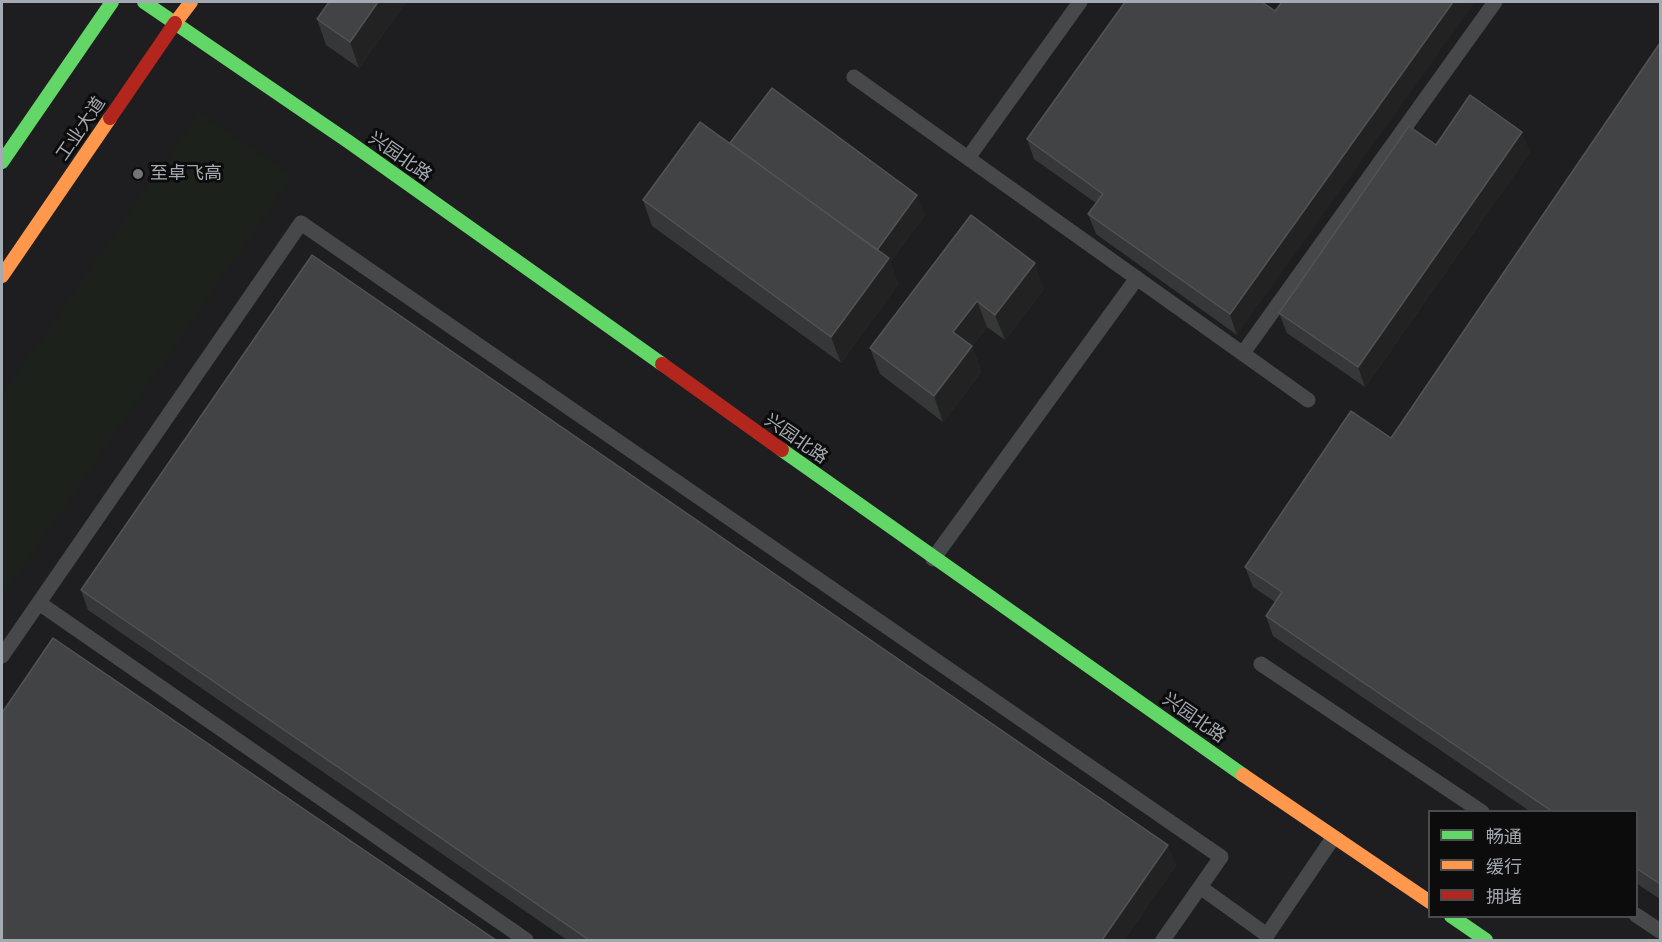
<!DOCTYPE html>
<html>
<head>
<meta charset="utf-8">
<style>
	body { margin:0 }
	#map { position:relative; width:1662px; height:942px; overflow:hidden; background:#111112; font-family:Quicksand,"Noto Sans SC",sans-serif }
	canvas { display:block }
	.frame { position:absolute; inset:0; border:3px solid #a4aab1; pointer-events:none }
	.legend { position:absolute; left:1428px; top:810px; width:210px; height:108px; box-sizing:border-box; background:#0c0c0d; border:2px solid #494b4f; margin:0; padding:8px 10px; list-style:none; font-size:18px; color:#a4aab1 }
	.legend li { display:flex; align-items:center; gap:12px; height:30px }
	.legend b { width:30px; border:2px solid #494b4f }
</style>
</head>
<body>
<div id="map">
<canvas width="1662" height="942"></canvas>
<div class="frame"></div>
<ul class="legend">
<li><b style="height:8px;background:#63d668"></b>畅通</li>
<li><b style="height:8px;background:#ff974d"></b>缓行</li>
<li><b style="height:8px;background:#b3261e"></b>拥堵</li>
</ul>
</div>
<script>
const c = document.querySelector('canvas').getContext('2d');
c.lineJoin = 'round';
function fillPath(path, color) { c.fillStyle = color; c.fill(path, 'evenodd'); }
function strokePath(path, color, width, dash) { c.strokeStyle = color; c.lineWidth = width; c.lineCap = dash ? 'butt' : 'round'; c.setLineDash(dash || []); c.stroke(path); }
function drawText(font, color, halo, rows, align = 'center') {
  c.font = font + ' Quicksand,"Noto Sans SC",sans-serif'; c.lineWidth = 6; c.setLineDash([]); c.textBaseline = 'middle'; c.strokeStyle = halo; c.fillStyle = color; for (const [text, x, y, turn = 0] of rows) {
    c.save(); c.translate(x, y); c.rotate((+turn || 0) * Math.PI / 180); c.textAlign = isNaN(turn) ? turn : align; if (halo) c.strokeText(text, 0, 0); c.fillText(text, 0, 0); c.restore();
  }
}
fillPath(new Path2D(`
	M2,2H1660V940H2ZM1430,812H1636V916H1430Z`), '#1e1e20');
fillPath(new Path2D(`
	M199,112L292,176L2,597V396Z`), '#1c211c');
strokePath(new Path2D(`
	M854,77L1308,400
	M968,158L1080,2
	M1243,353L1495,2
	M933,559L1137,278
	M39,603L526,940
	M2,656L301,223L1221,857L1163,940
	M1261,664L1482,812
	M1200,887L1267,935L1333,838
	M1636,915L1660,931`), '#46484a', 15);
strokePath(new Path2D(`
	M144,2L349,142L662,364
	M2,162L112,2
	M782,450L1243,775
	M1451,916L1486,940`), '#63d668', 14);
strokePath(new Path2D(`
	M175,23L191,2
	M2,276L110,118
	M1243,775L1430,902`), '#ff974d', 14);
strokePath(new Path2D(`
	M110,118L175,23
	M662,364L782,450`), '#b3261e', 14);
fillPath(new Path2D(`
	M329,2H406L359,68L326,45L317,19Z
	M1125,2L1237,335L1096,234L1088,214L1096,203L1034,159L1027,139Z
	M1660,43V899L1636,883V812H1531L1273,636L1266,616L1275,602L1253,587L1245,567L1391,438Z
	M730,143L925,215L890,262L898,284L841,363L652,226L643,200Z
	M1436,145L1530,152L1365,387L1287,333L1279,313Z
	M971,215L1044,289L1005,340L987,327L972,346L981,372L943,422L880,374L870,348Z
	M81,590L1176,865L1124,940H567L88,610Z`), '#353738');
fillPath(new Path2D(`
	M378,2H406L359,68L350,42Z
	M1453,2H1475L1237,335L1230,314Z
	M1522,132L1530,152L1365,387L1358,367Z
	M917,195L925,215L890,262L898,284L841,363L831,337L874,254Z
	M1035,263L1044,289L1005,340L995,315Z
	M977,301L987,327L972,346L981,372L943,422L934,396L953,332Z
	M1168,845L1176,865L1124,940H1102Z`), '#222223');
const building = new Path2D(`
	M329,2H378L350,42L317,19Z
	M1125,2H1262L1275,11L1282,2H1453L1230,314L1088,214L1103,194L1027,139Z
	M1660,43V884L1636,868V812H1553L1266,616L1282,592L1245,567L1351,411L1391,438Z
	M772,88L917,195L877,250L730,143Z
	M1470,95L1522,132L1358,367L1279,313L1409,126L1436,145Z
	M700,122L889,258L831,337L643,200Z
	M971,215L1035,263L995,315L977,301L953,332L972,346L934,396L870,348Z
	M312,255L1168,845L1102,940H589L81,590Z
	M53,638L496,940H2V713Z`);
fillPath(building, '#414345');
strokePath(building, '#515356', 1.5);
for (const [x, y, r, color] of [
	[138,174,6,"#717479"]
]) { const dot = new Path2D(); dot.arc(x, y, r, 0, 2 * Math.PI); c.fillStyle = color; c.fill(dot); strokePath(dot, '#0c0c0d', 2); }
drawText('18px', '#a4aab1', '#0c0c0d', [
	["工业大道",81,129,-56],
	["兴园北路",400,157,35],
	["兴园北路",796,439,35],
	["兴园北路",1194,718,35]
]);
drawText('18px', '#a4aab1', '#0c0c0d', [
	["至卓飞高",150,174]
], 'left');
</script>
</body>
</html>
